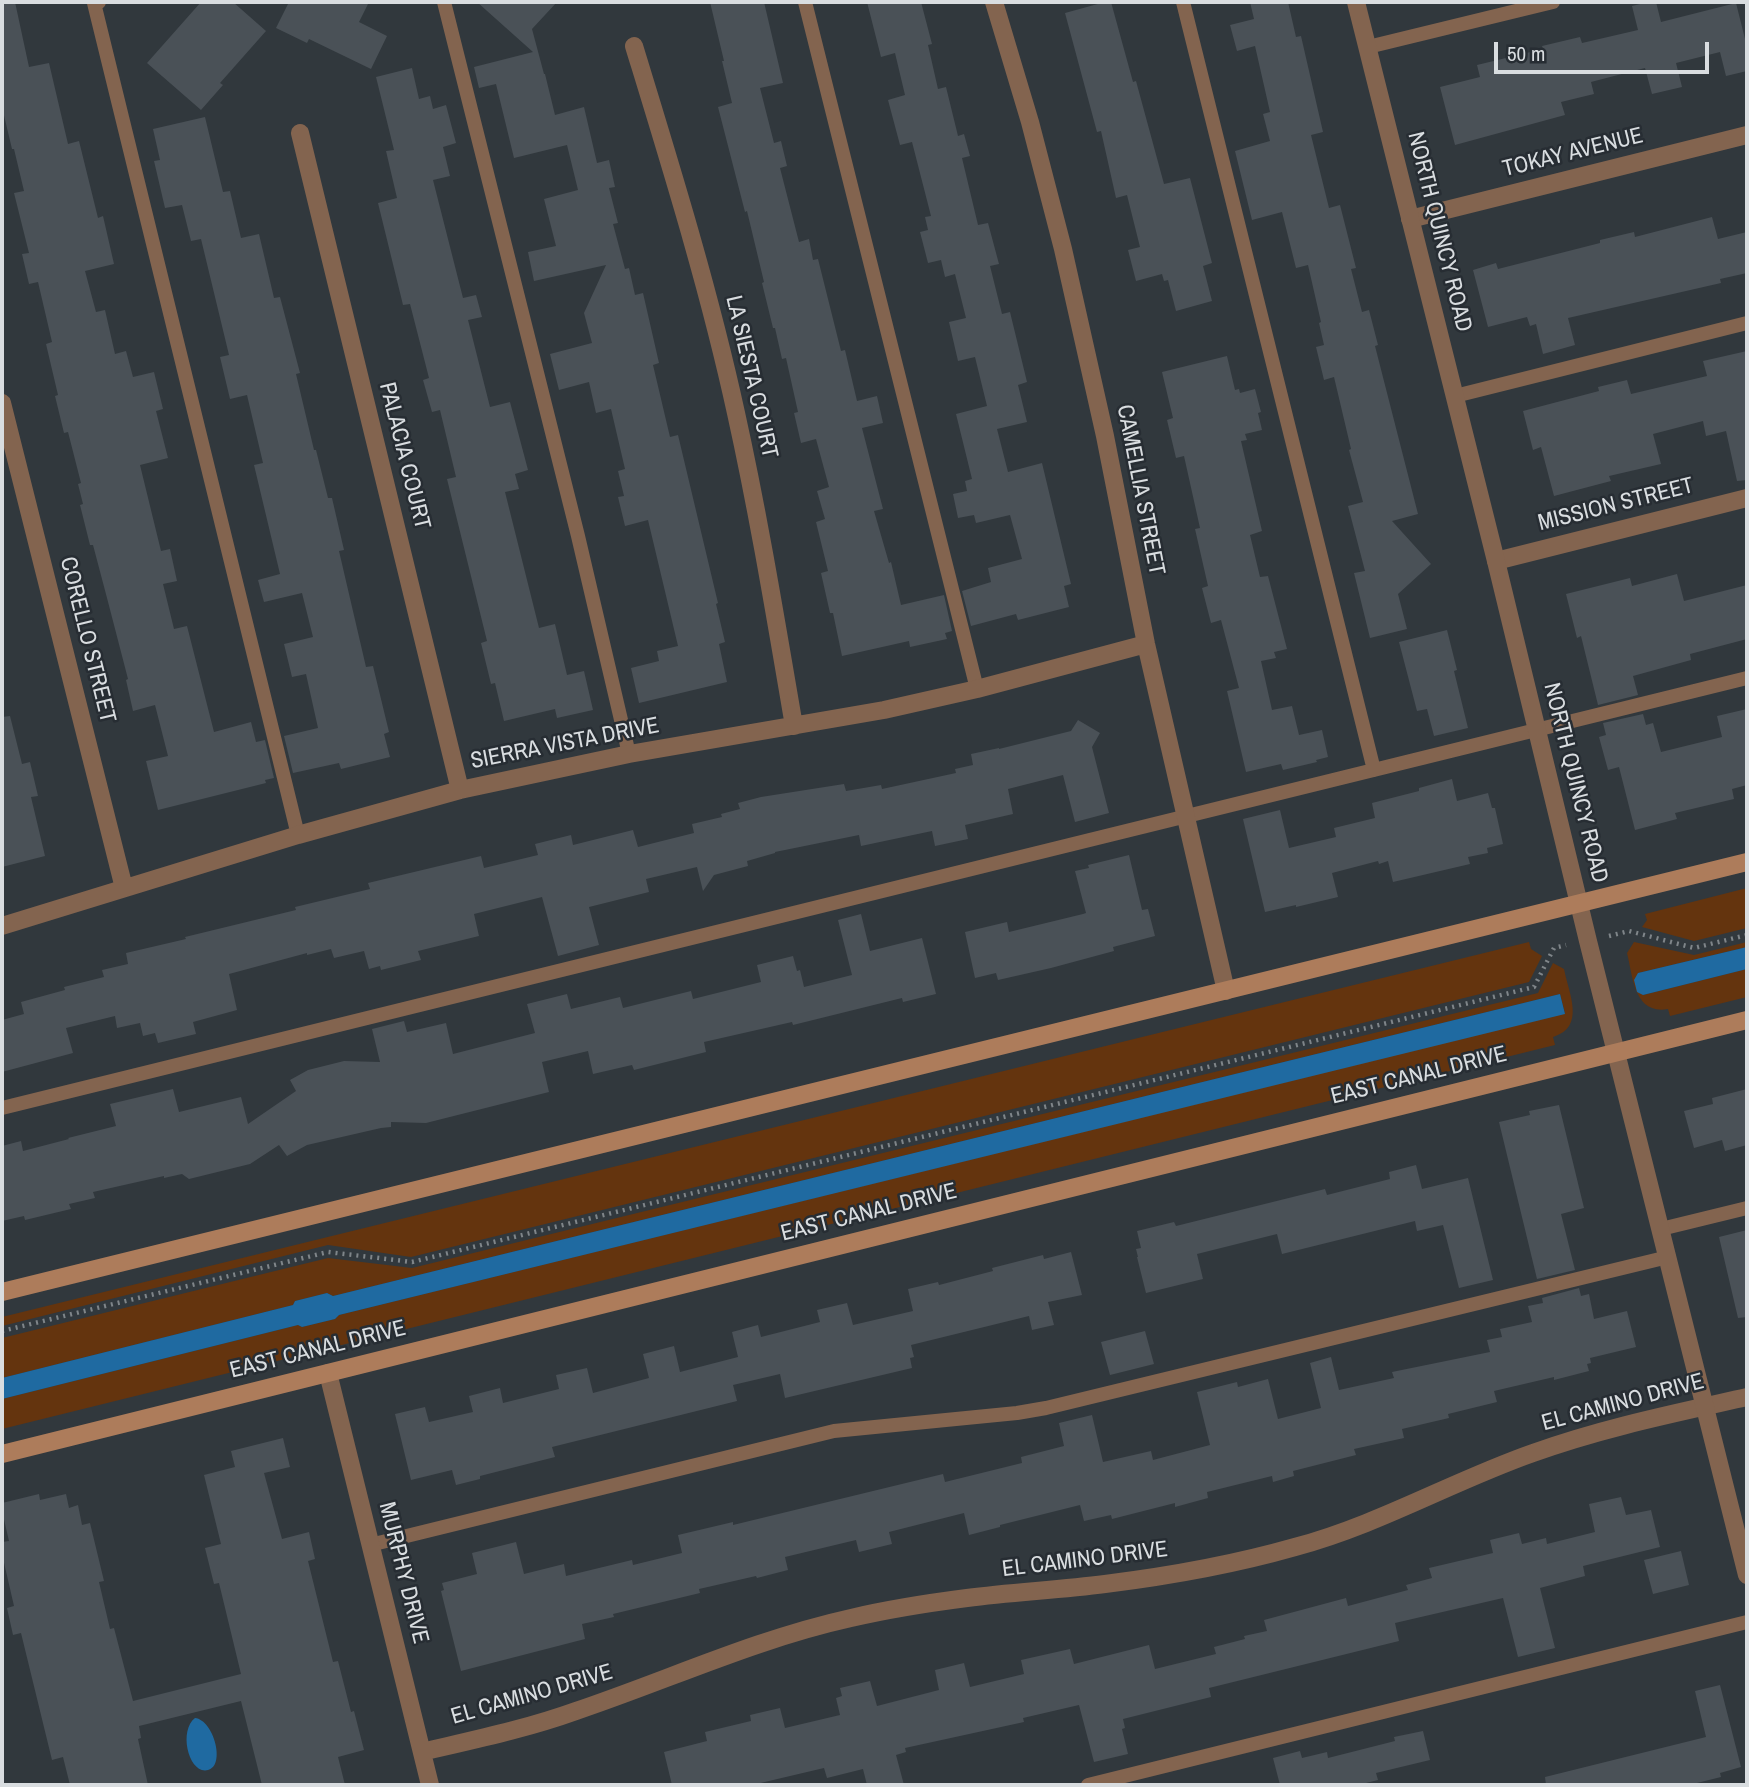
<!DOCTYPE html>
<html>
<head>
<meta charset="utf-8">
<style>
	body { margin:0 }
	#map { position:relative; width:1749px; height:1787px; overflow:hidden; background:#31383d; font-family:"Archivo Narrow",sans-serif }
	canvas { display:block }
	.frame { position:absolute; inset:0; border:4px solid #d9dde0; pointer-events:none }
	.scale { position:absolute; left:1494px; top:42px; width:215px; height:32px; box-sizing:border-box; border:4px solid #d9dde0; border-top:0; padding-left:9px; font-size:21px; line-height:24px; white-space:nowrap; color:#d9dde0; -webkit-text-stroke:5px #272d33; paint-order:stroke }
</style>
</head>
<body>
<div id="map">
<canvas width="1749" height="1787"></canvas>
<div class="frame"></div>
<div class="scale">50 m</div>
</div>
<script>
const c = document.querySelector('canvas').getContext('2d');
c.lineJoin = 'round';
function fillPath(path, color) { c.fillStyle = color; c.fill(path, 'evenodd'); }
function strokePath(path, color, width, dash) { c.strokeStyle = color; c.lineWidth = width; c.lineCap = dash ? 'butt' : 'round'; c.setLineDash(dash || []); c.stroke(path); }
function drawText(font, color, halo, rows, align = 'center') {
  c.font = font + ' "Archivo Narrow",sans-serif'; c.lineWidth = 5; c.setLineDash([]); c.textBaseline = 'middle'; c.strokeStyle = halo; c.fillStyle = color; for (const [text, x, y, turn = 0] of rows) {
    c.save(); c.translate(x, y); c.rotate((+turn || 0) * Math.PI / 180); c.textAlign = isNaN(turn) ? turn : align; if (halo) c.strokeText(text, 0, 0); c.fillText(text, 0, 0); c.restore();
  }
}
fillPath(new Path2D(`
	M1747,888V928L1694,941L1642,927L1647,920L1645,914Z
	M1529,942L1531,949L1542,956L1529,982L411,1257L328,1245L2,1326V1317Z
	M1634,942L1694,955L1747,942V947L1638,973L1643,995L1747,969V997L1670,1016L1668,1009C1634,1015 1633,977 1627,953Z
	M1553,963L1564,969C1569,994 1586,1027 1553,1037L1555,1045L2,1429V1399L298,1325L302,1327L335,1319L339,1315L1565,1013L1560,994L333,1296L327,1293L295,1301L293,1305L2,1378V1338L328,1258L412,1268L1538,993Z`), '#64340e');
fillPath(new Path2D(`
	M1747,947V969L1643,995L1637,992L1634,980L1638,973Z
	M1560,994L1565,1014L339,1315L335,1319L302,1327L298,1325L2,1399V1378L293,1305L295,1301L327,1293L333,1296Z
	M195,1718C214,1720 226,1766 208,1770C189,1775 178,1731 195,1718Z`), '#1f6aa1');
fillPath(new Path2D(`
	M2,2H15L29,67L49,63L68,144L79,141L98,218L103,216L114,264L85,271L96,312L105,310L115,354L126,351L133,377L154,372L163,409L156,411L168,458L140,465L161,551L170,549L177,581L163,584L174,629L187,626L214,732L251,722L256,742L265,740L274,778L265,780L266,783L158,810L146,761L168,756L155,705L133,711L126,680L128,679L107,598L93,545H90L80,505L83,504L78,484L81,483L68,432L64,433L55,396L58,395L46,344L52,342L38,282L29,284L22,254L29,253L14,193L24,191L14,149H12L2,107Z
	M201,2H233L266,31L220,83L223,85L201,110L147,63Z
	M289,2H369L359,22L387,36L371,69L309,39L307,43L276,28Z
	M477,2H557L532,29L544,74H545L555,115L584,107L597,163L609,160L615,187L609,188L618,223L613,224L625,269L629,268L635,295L643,293L659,363L653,365L670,437L678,435L718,603L716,604L725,642L719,644L727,682L639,703L631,668L659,661L657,651L678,646L648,520L625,526L618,497L624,496L618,471L625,469L611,409L596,413L589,382L559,390L550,354L592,343L584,313L606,265L534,281L528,252L556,246L544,199L578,190L567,145L514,158L496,84L479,88L474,67L533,52Z
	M710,2H764L783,83L760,88L774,143L781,141L787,166L780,168L799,242L809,239L813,260L818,259L841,351L845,350L857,401L877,396L883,423L862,428L883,509L874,511L889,563L891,562L901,605L944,595L952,631L945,633L947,639L910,647L909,641L842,656L833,613H830L821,573L828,571L816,522L825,519L817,491L829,487L816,439L801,443L794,413L798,412L786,358L782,359L775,328H773L762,283L764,282L747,211L745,212L718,107L732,103L722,61H724Z
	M867,2H921L932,44L928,45L938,89L946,87L958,136L964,134L970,156L962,158L978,225L988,223L999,264L990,266L1002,314L1010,312L1027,382L1018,385L1027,422L997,429L1008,472L1042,463L1071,584L1064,586L1069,607L1018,620L1016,614L971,626L962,591L991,582L988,568L1022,559L1010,515L976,523L974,515L958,518L953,494L967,491L965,481L972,479L956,414L987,406L975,357L958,361L949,322L966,318L955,274L945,277L941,260L928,263L920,232L928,230L925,217L931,216L912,142L900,145L888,100L905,95L895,53L881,57Z
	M1105,2H1111L1133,82L1136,81L1164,184L1190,178L1212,263L1203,266L1212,301L1176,311L1168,280L1164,281L1162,274L1136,281L1128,250L1140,247L1127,195L1116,198L1101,131L1097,132L1065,13Z
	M1250,2H1288L1296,37L1301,36L1323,132L1311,135L1329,208L1340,205L1356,268L1351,269L1362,312L1369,310L1378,345L1375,346L1418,514L1392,521L1431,564L1398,594L1407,629L1370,638L1354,573L1365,571L1348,506L1363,502L1349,450L1351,449L1334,377L1324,380L1316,347L1324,345L1319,323L1321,322L1308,265L1296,268L1282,212L1252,220L1235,151L1270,141L1263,114L1270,112L1255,46L1237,51L1230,25L1254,19Z
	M1648,2H1656L1661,22L1736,3L1747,47V71L1726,76L1720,52L1676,63L1682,87L1652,94L1645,68L1591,82L1594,94L1561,102L1565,115L1455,145L1440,87L1480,77L1477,65L1543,49L1542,46L1580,37L1582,43L1638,30L1632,6Z
	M412,68L419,99L430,96L433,109L446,105L456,143L443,147L450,176L433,180L463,298L476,295L482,317L468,320L490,407L510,402L528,470L515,474L519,489L505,492L539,628L555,624L567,675L584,671L593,710L557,718L555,709L504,721L495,683L491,684L481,643L487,641L447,479L456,477L440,410L432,412L423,380L429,378L410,304L403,305L378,203L397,198L386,151L394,150L376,77Z
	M205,117L223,192L230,191L241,238L259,234L274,298L280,297L300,373L296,374L314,450H316L328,498H332L344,550L339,551L366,667L373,666L389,732L384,734L390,757L341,769L339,763L293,773L284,736L318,728L306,674L292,677L284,644L313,637L302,593L264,602L258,580L280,574L254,465L263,463L247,395L230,399L220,357L229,355L201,239L191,241L182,205L165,208L154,161L160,160L153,129Z
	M1712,217L1718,239L1747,232V273L1720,279L1721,283L1568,318L1575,345L1543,354L1536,324L1530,326L1527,317L1488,327L1473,270L1496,263L1498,269L1600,243V240L1634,232L1635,237Z
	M1747,351V480L1737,481L1726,431L1706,436L1703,421L1653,434L1661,464L1609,476L1611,481L1554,496L1541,447L1533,450L1523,411L1599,391L1598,387L1627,380L1631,394L1707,376L1703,361Z
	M1227,356L1235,390L1239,389L1240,393L1255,389L1261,412L1258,413L1262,430L1245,434L1247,440L1241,441L1262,531L1250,535L1260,577L1268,576L1287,649L1274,652L1276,658L1261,661L1272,710L1292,706L1299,735L1322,730L1328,757L1316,760L1317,762L1283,770L1281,764L1246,772L1227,691L1239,688L1221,620L1211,623L1202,588L1208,586L1195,529L1200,528L1184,456L1176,458L1167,420L1173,418L1162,372Z
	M1677,574L1684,601L1747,585V639L1690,654L1691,660L1633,676L1638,695L1598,705L1581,636L1577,638L1566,594L1630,578L1632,586Z
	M1447,630L1457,670L1454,671L1468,728L1434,736L1427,709L1417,711L1399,642Z
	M1747,709V785L1732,789L1734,799L1675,813L1677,819L1635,830L1619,767L1608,770L1599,737L1606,735L1603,723L1643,714L1646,725L1653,723L1661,752L1722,737L1717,716Z
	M10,716L22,764L30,762L38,796L31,797L45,856L2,867V717Z
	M1078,720L1100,733L1092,747L1109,813L1075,822L1063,775L1008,789L1013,814L965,825L968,839L935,846L932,831L861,846L859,835L775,852V853L747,861L748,866L714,875L703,891L697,867L646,879L649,892L589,907L599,945L558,956L542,897L474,914L479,936L418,951L421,960L381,970L380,966L369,969L364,951L334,958L331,949L307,955V953L229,974L237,1010L193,1022L196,1034L158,1043L155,1033L143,1036L140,1023L117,1028L115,1016L66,1028L73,1053L2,1072V1020L24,1014L21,1002L65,990L64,987L104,977L102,970L128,964L126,953L186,939L185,937L296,910L295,907L370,889L368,883L481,856L484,868L538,855L535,844L571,835L573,845L633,830L638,847L694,833L692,824L722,817L721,814L740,809L738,803L761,797L844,784L846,791L881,785L882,789L956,773L955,769L973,765L971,754L999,748V749L1071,731Z
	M1452,779L1457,801L1488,793L1492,808H1495L1503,844L1487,848L1488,853L1468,857L1470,864L1393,882L1388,861L1379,864L1378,861L1332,873L1338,897L1296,907V905L1265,912L1243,819L1280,810L1289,848L1336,837L1334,828L1375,818L1372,803L1419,791V788Z
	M1129,855L1142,910L1148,909L1155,936L1113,947L1114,951L1051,968L998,980L996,973L975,978L965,932L1007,922L1009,932L1083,914L1086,913L1075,871L1089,868L1088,865Z
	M861,914L870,951L922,938L936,994L903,1002L902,998L793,1025L792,1022L704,1042L706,1052L634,1070L632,1065L593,1074L588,1051L542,1062L549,1092L426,1123L391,1122V1127L381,1128L307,1145L287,1156L279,1145L250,1164L189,1179L182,1174L164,1178V1176L93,1192L95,1198L69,1204L71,1209L25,1220L24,1216L2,1221V1146L21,1141L23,1151L69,1139L68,1138L116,1126L110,1104L173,1089L179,1112L241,1097L248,1124L296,1091L290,1080L308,1070L344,1061L380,1062L372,1029L404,1021L407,1032L446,1023L453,1054L535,1033L527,1004L567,994L571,1009L620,997L623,1008L691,991L693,999L761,982L757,965L793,956L797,971L800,970L804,987L852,975L838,920Z
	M1747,1089V1145L1725,1151L1722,1140L1694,1148L1684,1111L1713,1104L1712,1098Z
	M1559,1105L1584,1208L1561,1214L1575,1270L1537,1279L1499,1122L1530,1115L1529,1111Z
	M1416,1165L1422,1189L1468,1178L1493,1280L1459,1288L1443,1225L1417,1231L1415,1221L1282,1254L1277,1234L1197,1254L1203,1279L1146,1293L1137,1257H1138L1136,1249L1141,1248L1137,1231L1174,1222L1176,1226L1325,1189L1327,1195L1390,1179L1389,1172Z
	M1747,1230V1317L1738,1318L1719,1237Z
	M1071,1252L1082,1295L1048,1302L1054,1325L1032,1330L1029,1316L911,1345L914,1357L910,1358L912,1368L785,1398L780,1374L733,1385L737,1401L552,1447L555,1457L480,1476V1479L456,1485L452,1470L411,1480L395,1414L425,1407L429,1422L473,1412L469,1396L500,1388L503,1403L559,1389L556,1375L587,1368L593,1393L649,1378L643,1354L674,1346L680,1372L738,1357L732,1332L758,1325L761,1337L820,1322L817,1310L847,1303L853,1325L913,1311L908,1289L938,1282L939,1285L993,1271L992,1268L1043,1255L1044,1259Z
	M1579,1288L1581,1296L1589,1294L1594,1319L1627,1311L1636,1347L1590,1358L1591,1363L1587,1364L1589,1371L1554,1380V1377L1494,1391L1497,1402L1448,1414L1449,1418L1402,1429L1404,1438L1354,1449L1356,1455L1293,1471L1294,1476L1273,1482L1272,1476L1207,1492L1208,1498L1175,1507V1503L1112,1519L1111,1515L1084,1521L1080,1505L1000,1525V1527L969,1535L964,1513L889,1532L892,1544L859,1552L856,1540L785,1557L788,1570L757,1578L756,1576L699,1589L700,1593L613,1614L614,1617L582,1624L585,1639L461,1671L441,1591L444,1590L442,1583L477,1574L472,1553L516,1542L524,1574L564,1564L566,1576L632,1560L633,1565L682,1553L678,1535L733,1522V1525L943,1474L945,1482L1022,1463L1021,1457L1064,1446L1059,1423L1092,1415L1103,1462L1151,1451L1153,1460L1210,1445L1197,1392L1237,1382L1238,1387L1268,1379L1278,1419L1321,1408L1310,1363L1331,1357L1339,1390L1394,1378L1392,1372L1490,1352L1487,1340L1502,1337L1500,1329L1532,1322L1528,1306L1543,1303L1542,1298Z
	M1145,1331L1154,1364L1110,1375L1101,1342Z
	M283,1438L290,1467L264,1473L282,1539L309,1532L315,1559L308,1561L333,1662L338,1661L351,1712L354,1711L364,1750L338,1757L345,1785H262L241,1701L139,1726L141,1738L138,1739L148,1785H70L63,1757L52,1760L21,1633L13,1635L7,1608L14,1606L2,1554V1542L9,1541L2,1511V1503L39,1494L40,1500L66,1494L69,1508L78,1505L82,1525L90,1523L104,1581L99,1582L110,1629L114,1628L133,1701L241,1674L219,1583L214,1584L205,1548L221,1544L204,1475L235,1467L231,1451Z
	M1621,1497L1626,1515L1651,1510L1660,1547L1583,1566L1585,1576L1540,1588L1555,1648L1518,1657L1503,1598L1395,1623L1399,1641L1209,1688L1211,1697L1123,1719L1125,1728L1122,1729L1128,1754L1094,1762L1079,1705L1023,1718L1024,1722L905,1748L906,1752L896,1755L904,1785H867L863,1769L827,1778L824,1768L752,1785H672L664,1752L707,1741L705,1732L751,1721L750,1715L780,1708L785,1728L840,1715L836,1698L842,1696L840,1688L870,1681L877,1706L939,1690L935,1670L964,1663L970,1687L1024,1674L1021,1660L1070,1649L1074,1664L1149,1645L1155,1669L1216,1654L1214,1647L1245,1639L1244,1636L1267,1631L1264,1620L1346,1598L1348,1606L1408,1590L1406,1585L1432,1578L1429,1568L1493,1553L1490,1540L1519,1533L1522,1544L1546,1538L1547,1544L1595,1532L1589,1504Z
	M1681,1551L1689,1585L1653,1594L1644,1560Z
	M1720,1685L1741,1767L1720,1773L1721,1777L1689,1785H1546L1545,1777L1706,1737L1695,1691Z
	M1423,1731L1430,1760L1376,1773L1378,1780L1358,1785H1280L1273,1758L1300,1751L1302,1758L1327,1752L1328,1758L1395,1741L1394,1737Z`), '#4a5157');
strokePath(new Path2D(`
	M1609,936L1629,931L1694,948L1747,935
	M2,1331L328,1252L412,1262L1534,987L1554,948L1566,945`), '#7f8589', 4.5, [2, 5]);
strokePath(new Path2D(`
	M99,2L94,3L298,835
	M444,2L578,536L629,754
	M805,2L977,689
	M1183,2L1374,770
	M1368,47L1553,2
	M1455,396L1747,323
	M2,1108L1747,678
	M1661,1229L1747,1208
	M370,1545L834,1431L1017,1413L1046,1408L1668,1257
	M1088,1785L1747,1622`), '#83644f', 14);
strokePath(new Path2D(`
	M994,2L1030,122L1063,249L1105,436L1146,644L1226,991
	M634,46C671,167 709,289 736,413C759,517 776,621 794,726
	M300,133L460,790
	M1410,219L1747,135
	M2,403L124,888
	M1496,561L1747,498
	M2,926L298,835L460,790L629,754L884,710L977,689L1146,644
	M328,1373L430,1785
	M422,1752C473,1740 526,1729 576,1711C668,1680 756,1639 851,1618C889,1609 928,1603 967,1598C1013,1592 1059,1590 1105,1584C1169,1576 1232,1565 1295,1547C1378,1525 1453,1481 1533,1453C1602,1428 1676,1413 1747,1397`), '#83644f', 18);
strokePath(new Path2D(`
	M1356,2L1496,561L1588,941L1747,1575`), '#83644f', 18);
strokePath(new Path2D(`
	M2,1292L1747,862
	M2,1454L1747,1020`), '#ad7c5b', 18);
drawText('23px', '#d9dde0', '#272d33', [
	["TOKAY AVENUE",1573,153,-14],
	["NORTH QUINCY ROAD",1439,232,76],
	["LA SIESTA COURT",751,377,77],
	["PALACIA COURT",404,456,76],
	["CAMELLIA STREET",1140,490,79],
	["MISSION STREET",1616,505,-14],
	["CORELLO STREET",87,640,76],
	["SIERRA VISTA DRIVE",565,744,-11],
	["NORTH QUINCY ROAD",1575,783,76],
	["EAST CANAL DRIVE",1419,1076,-14],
	["EAST CANAL DRIVE",869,1213,-14],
	["EAST CANAL DRIVE",318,1350,-14],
	["EL CAMINO DRIVE",1623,1403,-15],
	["EL CAMINO DRIVE",1085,1560,-7],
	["MURPHY DRIVE",403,1573,76],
	["EL CAMINO DRIVE",532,1695,-16]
]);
</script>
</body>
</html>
